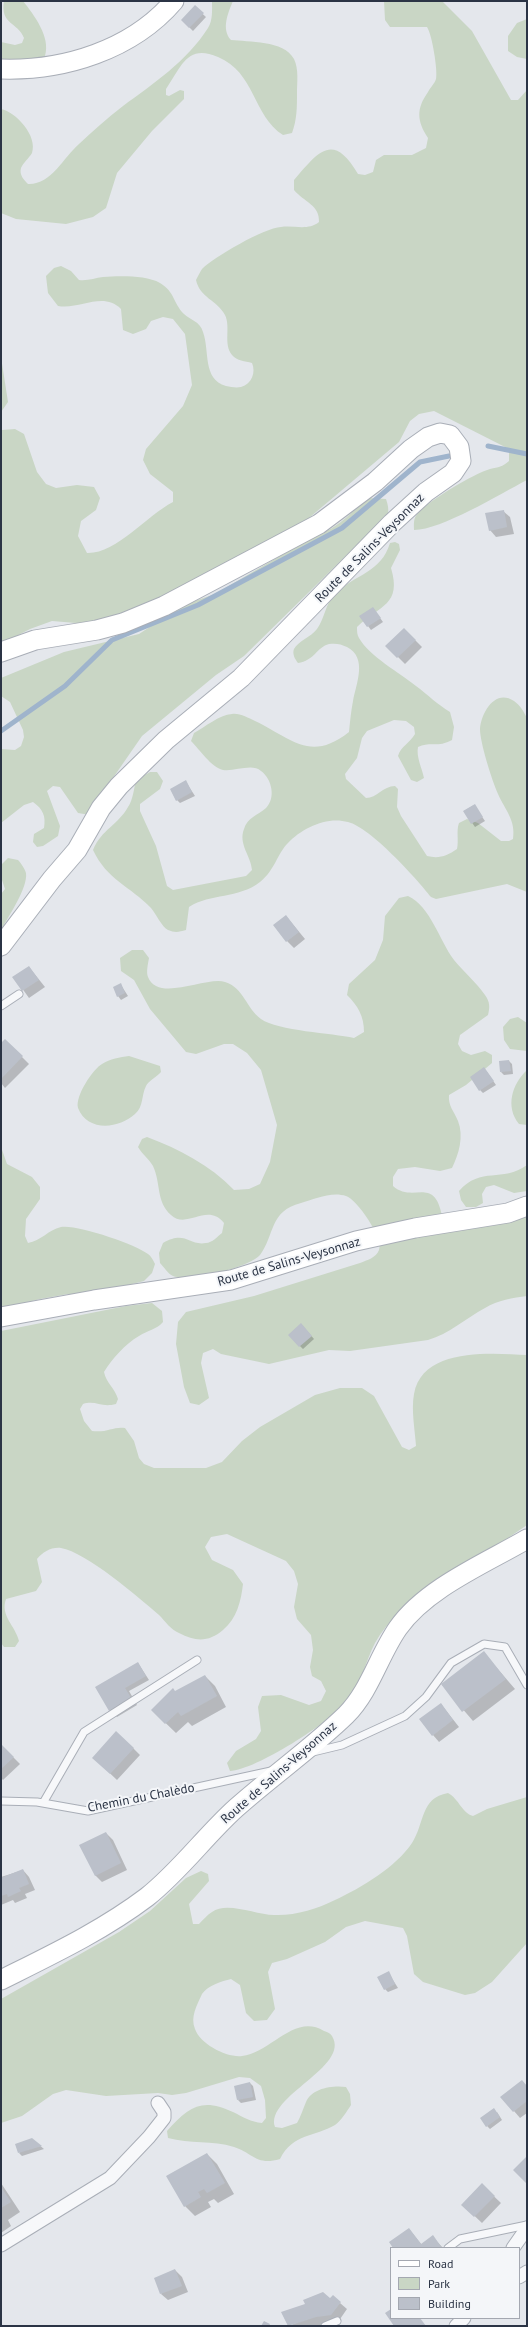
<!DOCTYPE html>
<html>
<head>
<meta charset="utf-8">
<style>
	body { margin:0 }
	#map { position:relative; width:528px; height:2327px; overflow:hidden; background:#e4e7ec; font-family:"PT Sans",sans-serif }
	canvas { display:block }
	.frame { position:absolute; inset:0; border:2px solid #2b3445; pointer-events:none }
	.legend { position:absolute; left:390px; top:2247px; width:130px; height:72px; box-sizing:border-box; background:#f4f6f9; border:1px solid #a4a8b1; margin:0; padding:5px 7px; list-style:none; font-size:12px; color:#2b3445 }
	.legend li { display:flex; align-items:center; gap:8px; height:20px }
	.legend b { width:20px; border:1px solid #a4a8b1 }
</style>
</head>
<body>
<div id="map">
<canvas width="528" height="2327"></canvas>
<div class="frame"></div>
<ul class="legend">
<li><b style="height:5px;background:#fff"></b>Road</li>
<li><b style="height:11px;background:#c9d6c5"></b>Park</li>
<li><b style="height:11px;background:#bbc0ca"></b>Building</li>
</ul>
</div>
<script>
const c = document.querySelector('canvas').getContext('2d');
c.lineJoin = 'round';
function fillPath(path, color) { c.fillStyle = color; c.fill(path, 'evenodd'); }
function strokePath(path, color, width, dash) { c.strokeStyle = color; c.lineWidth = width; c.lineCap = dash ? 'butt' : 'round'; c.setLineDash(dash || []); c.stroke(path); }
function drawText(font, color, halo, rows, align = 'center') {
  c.font = font + ' "PT Sans",sans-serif'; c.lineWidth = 4; c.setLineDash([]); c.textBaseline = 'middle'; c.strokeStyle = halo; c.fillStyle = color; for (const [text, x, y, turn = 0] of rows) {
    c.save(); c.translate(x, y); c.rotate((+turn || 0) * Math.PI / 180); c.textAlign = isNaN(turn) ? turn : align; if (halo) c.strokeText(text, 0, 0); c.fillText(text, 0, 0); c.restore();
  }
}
fillPath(new Path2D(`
	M4,1H23C34,15 51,37 45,56L35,62L1,61V42L15,45L22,43L24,38C18,22 0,25 4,1Z
	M212,1H233C228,13 221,29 231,40C248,42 284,40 294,59C299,69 297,83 297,93C297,107 297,120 292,133L283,135C253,116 255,72 218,57C187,44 182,66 166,89V95L169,96L180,90L184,91V99L152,131L117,173L106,208L93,217L66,224L16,219L1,213V109C16,112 38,136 32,153C29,158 23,163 21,168C19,175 24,180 28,184C51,185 63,158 79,144C93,131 107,118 123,106C153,84 187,61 208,28C213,20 212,10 212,1Z
	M384,1H442L472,31L511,100H518L527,90V480C500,494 441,530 414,530C414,524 413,518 418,513C430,500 473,474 490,469C499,467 502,467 509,461V449L434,411L419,414L410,421L399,442L303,523L195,581L113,620L88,624L52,621L30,629L1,644V428L2,430L15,429L24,434L37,472L46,484L56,488L77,485L94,487L100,498L96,510L81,521L78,536L87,553C116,554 146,516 173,502V492L150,474L143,460L146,449L183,406L192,385L185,334L173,319L163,317L151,321L146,329L133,334L123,330L121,309C103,291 80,310 58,306L48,293L46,276L54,268L61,266L71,271L79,280C88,281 95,278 103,277C119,276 146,275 160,283C175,292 173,303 184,314C190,320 200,321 203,332C210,351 202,379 226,386C231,387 236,388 241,387C252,384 256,372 252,363C245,361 237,361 232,355C223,344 231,327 225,315C217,300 200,298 196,280C198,276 200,272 202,269C214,257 264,228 281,227C294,225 308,231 319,222C320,205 304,202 294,190V180C318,152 333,131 358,174L365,175L373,172L376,160L384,155H412L426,148L428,138C417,121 416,109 428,92C430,88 435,83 436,79C438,71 432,34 427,27H390L385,20Z
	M527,19V59L517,57L508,51V36L517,23Z
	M1,357L8,402L1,412Z
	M368,498L386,499C394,521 380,526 364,538L244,656L216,675L142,736L115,775L90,815L78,813L60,787L53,786L47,791L60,826L58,836L43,846L37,847L33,842L34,834L44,828C46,816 43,809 33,802L24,805L1,823V749L15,750L21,746L24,737L23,730L10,702L1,696V678L64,652L139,634L183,605L215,594L316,535C338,529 351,512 368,498Z
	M395,542L399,544L400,550L391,568C402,605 380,605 357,627C357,631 357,635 359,638C369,656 400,673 416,686C428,695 437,704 450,712L454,727L452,740C438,748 430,741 418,747C416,757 422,768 424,778L417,782L411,780L398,756C401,746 410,743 415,734L414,727L406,721L394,720L367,731L362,738L357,758L345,774L346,779L366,798C377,798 383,786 395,786L398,789L397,807L401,816L427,856C439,859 447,856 457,849C459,840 456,831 459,823L467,819L478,823L501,841H509L513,839C516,820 505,810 498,794C492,780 480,743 480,729C481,713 495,688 514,701C520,705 524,712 527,718V892L507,884L436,899L431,897C416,878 371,828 348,822C327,816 302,828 288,843C277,854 275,870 260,882C238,899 211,893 189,907L186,930C179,932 175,933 168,930C162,927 156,914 151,908C130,886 107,880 93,850C102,829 118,825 128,807C133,800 134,788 136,780L150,772H157L163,781L160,789L140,804V811L156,846L167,886L173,890L246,876L252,870C251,856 238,844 244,829C247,818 258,815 266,808C276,798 272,779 261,771C252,763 234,772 223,770C211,767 200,750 191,741L194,733C205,727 219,715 232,714C240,713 248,718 255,721C291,738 310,763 349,732C350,722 351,711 353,701C356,684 368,658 347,647C341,644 336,643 329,644C317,647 314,661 298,663C295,659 292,654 294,649C298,641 311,637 317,629C325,618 325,604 335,594C355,574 381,573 390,543Z
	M8,858L18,860C21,863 25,869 26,873C28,888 8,917 1,930V894L5,889L1,877V865Z
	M408,896C431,907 439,940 454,960C464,972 476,982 485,995C490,1002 490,1007 488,1015L460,1035L458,1044L462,1051L471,1055L485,1051L492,1055V1063L466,1085L449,1095C448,1106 454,1111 458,1121C464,1136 459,1154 452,1168L440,1171L415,1167L398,1169L393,1177V1186C413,1204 434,1175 442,1216L527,1215V1296C513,1298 498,1300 485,1308C466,1318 449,1334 428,1340L350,1351L329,1350L269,1364L221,1354L213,1349L203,1353L201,1363L209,1398L199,1405L190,1403L184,1387L176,1344L178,1322L186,1312L254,1296L360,1263C367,1260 376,1258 379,1250C384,1239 357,1199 346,1196C332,1191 314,1199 301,1203C269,1211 275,1235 260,1255C249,1268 188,1282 173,1276C168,1274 164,1267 160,1263L159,1253L163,1243C186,1230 188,1246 206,1243C212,1243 218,1236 222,1233L224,1223C207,1202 187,1230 171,1215C156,1202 161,1183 153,1166C149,1159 142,1154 138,1147L142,1139L147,1137C179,1149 210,1165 234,1190L249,1189L260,1184L270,1162L277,1125L261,1070L247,1053L233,1044H224L196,1054L186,1052L150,1009L134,980L121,971L120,958L132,950H143L149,958C148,964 146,972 148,977C158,1003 207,976 225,982C244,988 246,1008 261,1019C278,1031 332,1033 354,1038L364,1032C364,1016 358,1006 347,995L349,984L375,960L383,940L385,916L399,898Z
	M518,1017L527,1023V1051L510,1049L504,1040L503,1027L510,1019Z
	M129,1056L160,1066L161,1072C157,1077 148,1081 146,1086C141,1096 144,1106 135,1114C119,1129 87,1132 78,1108C75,1096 93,1069 102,1064C110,1059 120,1057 129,1056Z
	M527,1070V1125L519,1124C505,1107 512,1084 527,1070Z
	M1,1147L7,1164L32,1177L40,1187V1199L26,1219L25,1236L28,1243C41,1241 48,1230 61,1227C76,1224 135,1244 148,1254C151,1256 153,1260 155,1264L152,1273L144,1281L89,1295L68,1294L40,1299L1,1309Z
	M527,1165V1191L514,1193L494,1185L486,1187L482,1194L483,1203L476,1207H466L461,1200L459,1191C481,1166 502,1183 527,1165Z
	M152,1303L162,1311L163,1322C156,1330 148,1330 139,1336C125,1344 112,1359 104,1372C106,1383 115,1388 118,1399L116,1404C101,1408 96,1400 83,1404L80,1409L84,1421L92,1431C107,1433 114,1426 125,1428L134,1441L139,1458L144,1464L154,1468H206L222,1462L242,1441L260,1427L315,1395L340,1388H362L374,1396L402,1447L409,1450L416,1446C415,1430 411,1410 414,1394C422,1347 492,1353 527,1355V1525L397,1614C389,1623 381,1632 375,1643C365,1662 361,1686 347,1702C330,1722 256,1770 230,1771L227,1763L236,1751L256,1739L261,1731L258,1707L262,1696L281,1695L309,1705L321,1701L326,1691L321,1681L312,1676L310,1667L313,1650L311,1635L297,1619L294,1607L298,1584L294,1571L286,1561L227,1534L211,1537L205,1547L212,1560L233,1570L243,1584C241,1601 237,1618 223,1630C209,1642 196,1642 179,1633C171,1630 165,1621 159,1615C138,1597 86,1552 61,1548C51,1547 43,1552 37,1559L42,1582L36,1591L6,1599C0,1616 15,1625 19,1641L15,1647H4L1,1643V1331L126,1306Z
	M448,1793C459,1799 462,1813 473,1816L487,1809L527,1797V1943L492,1982L475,1993L465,1995L423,1982L414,1974L407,1936L403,1928L365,1921L346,1927L325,1942L287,1959L272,1963L268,1972L275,2009L267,2020L254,2021L246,2013L240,1985L231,1979C222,1981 207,1986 202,1994C197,2005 190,2017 195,2029C200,2044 227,2058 242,2056C271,2053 294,2013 324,2031C327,2032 330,2033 332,2036C351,2067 265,2096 275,2127L282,2128L297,2123C301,2116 303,2109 306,2102C312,2088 333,2085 346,2087L350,2094L351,2105C347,2111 341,2121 335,2125C315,2137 293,2133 280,2159C256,2166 253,2153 234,2147C212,2140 190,2144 168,2138L167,2131C188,2107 202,2097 233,2112C243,2117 251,2122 262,2123L266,2118L265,2100L261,2086L250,2078L239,2077L186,2093L172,2095L158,2093L106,2096L66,2090L53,2094L22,2116L1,2123V1999L119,1932L150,1911L186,1878L201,1871L208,1874L209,1881L189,1904L193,1924H199C203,1920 207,1915 212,1912C227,1901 256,1915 274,1915C294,1916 317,1909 335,1900C361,1888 396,1867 412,1843C425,1823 420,1798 448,1793Z`), '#c9d6c5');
fillPath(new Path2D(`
	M195,7L206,17L193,31L182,20Z
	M503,511L510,517L514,534L496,537L490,530Z
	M373,608L383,622L371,630L368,626Z
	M404,629L422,647L405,664L387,646Z
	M186,782L195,796L180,803L177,800Z
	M474,805L485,821L475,827L464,811Z
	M286,916L305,939L294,948L287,941Z
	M29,967L45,987L29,998L14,977Z
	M121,985L128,996L121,1000L118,996Z
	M5,1040L29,1064L5,1088L1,1083V1044Z
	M509,1061L512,1064L513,1074L504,1075L501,1072Z
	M487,1072L496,1085L483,1093L480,1090Z
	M301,1324L314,1339L303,1349L289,1335Z
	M484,1653L515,1689L473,1721L442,1685Z
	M138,1663L149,1680L129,1691L137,1705L117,1717L110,1710Z
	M205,1676L215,1686L226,1707L192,1726L188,1722L176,1733L152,1710L176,1692Z
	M441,1704L459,1727L439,1742L433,1735Z
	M2,1746L20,1764L3,1780L1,1778Z
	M133,1748L140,1755L117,1780L100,1764Z
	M106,1833L113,1840L127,1870L102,1882L95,1875Z
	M23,1870L29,1877L35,1890L25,1894L27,1898L15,1903L13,1900L1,1905V1877Z
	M388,1972L398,1988L388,1992L385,1989Z
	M250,2083L253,2086L256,2100L241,2103L238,2100Z
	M527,2086V2113L520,2118L502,2097Z
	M497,2112L502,2120L490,2129L487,2126Z
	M32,2139L44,2149L22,2156L19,2153Z
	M207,2154L217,2164L234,2194L218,2203L214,2199L208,2202L211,2207L195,2216L185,2206Z
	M1,2183L20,2212L8,2220L11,2226L1,2233Z
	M482,2185L501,2203L482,2223L463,2205Z
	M409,2229L422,2245L433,2237L443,2248H394Z
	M175,2270L182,2277L188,2292L168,2300L161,2294Z
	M340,2303L347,2309L338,2322L314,2326H289Z`), '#0003');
strokePath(new Path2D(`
	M488,446L527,454
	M1,731L65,686L112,640L198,605L342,528L420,462L449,456`), '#9fb4cc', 5);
fillPath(new Path2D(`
	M195,5L204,13L189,28L181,20Z
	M504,510L507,527L489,531L485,513Z
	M373,607L381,618L367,627L359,616Z
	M404,628L416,640L397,658L385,646Z
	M186,780L192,792L176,801L170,789Z
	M475,804L483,817L471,824L463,811Z
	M286,915L299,932L286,942L273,925Z
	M29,966L39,980L22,991L12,977Z
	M121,983L125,993L117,997L113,987Z
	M5,1039L23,1056L1,1079V1043Z
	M509,1060L511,1071L500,1072L499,1061Z
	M484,1067L494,1081L479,1091L470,1077Z
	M301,1323L312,1336L299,1347L288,1335Z
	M484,1651L506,1679L462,1712L441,1684Z
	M138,1662L146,1676L125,1688L131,1698L109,1711L95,1687Z
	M205,1675L217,1696L181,1716L178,1712L165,1724L151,1710L173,1688L175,1691Z
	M441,1703L453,1720L432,1736L419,1719Z
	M116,1731L134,1748L110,1774L92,1758Z
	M2,1745L14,1757L1,1769V1746Z
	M106,1832L121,1863L95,1876L79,1845Z
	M23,1869L29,1884L19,1888L21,1891L8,1897L7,1894L1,1896V1878Z
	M389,1971L395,1984L384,1990L377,1977Z
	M522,2080L527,2086V2101L513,2112L500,2097Z
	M250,2082L253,2097L237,2100L234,2086Z
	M494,2108L500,2117L486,2127L480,2118Z
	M32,2138L42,2146L18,2153L15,2144Z
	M207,2153L225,2183L207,2193L204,2189L198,2192L201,2197L184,2207L166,2176Z
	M527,2156V2184L513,2170Z
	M482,2183L495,2196L474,2217L461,2205Z
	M1,2187L11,2202L1,2208Z
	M409,2228L421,2244L433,2235L442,2248H393L389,2242Z
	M175,2269L182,2286L160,2294L154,2278Z
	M323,2292L330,2298L333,2295L341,2302L331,2315L316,2317L288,2326L281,2312L305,2304L303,2300Z
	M391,2309V2318H420L426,2326H394L385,2313Z
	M264,2321L270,2324L269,2326H261Z`), '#bbc0ca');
const lane = new Path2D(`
	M1,1006L19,994
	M313,1752L342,1745L405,1716L426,1697L451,1663L484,1644L505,1647L527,1685
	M1,1801L37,1802L88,1811L271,1771
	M43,1803L84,1732L197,1660
	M448,2248L460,2239L527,2225
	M325,2326L337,2321`);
const street = new Path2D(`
	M1,2245L110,2178L149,2137L164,2118V2112L158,2103
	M513,2248L527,2228
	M519,2277L527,2272
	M456,2326L464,2318`);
const secondary = new Path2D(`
	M1,69C64,71 132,50 174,1
	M1,652L35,640L97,630L123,623L164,606L319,524L375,482L411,449L428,437L440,433L450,435L459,447L461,461L453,473L426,492L392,523L241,678L166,740L119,786L101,808L77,850L52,879L1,946
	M1,1317L94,1300L231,1280L356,1241L415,1228L508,1213L527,1206
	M1,1980C51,1955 102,1931 147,1897C180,1871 205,1836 236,1808C272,1776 312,1748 346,1715C370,1691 379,1655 398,1628C426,1588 486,1563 527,1539`);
strokePath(lane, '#a9aeb7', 9);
strokePath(street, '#a9aeb7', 15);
strokePath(secondary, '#a9aeb7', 21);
strokePath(lane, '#f7f8fa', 7);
strokePath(street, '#f7f8fa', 13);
strokePath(secondary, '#fff', 19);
drawText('13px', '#2b3445', '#f4f6f9', [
	["Route de Salins-Veysonnaz",370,548,-45],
	["Route de Salins-Veysonnaz",289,1262,-16],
	["Route de Salins-Veysonnaz",279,1773,-41],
	["Chemin du Chalèdo",141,1798,-11]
]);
</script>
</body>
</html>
